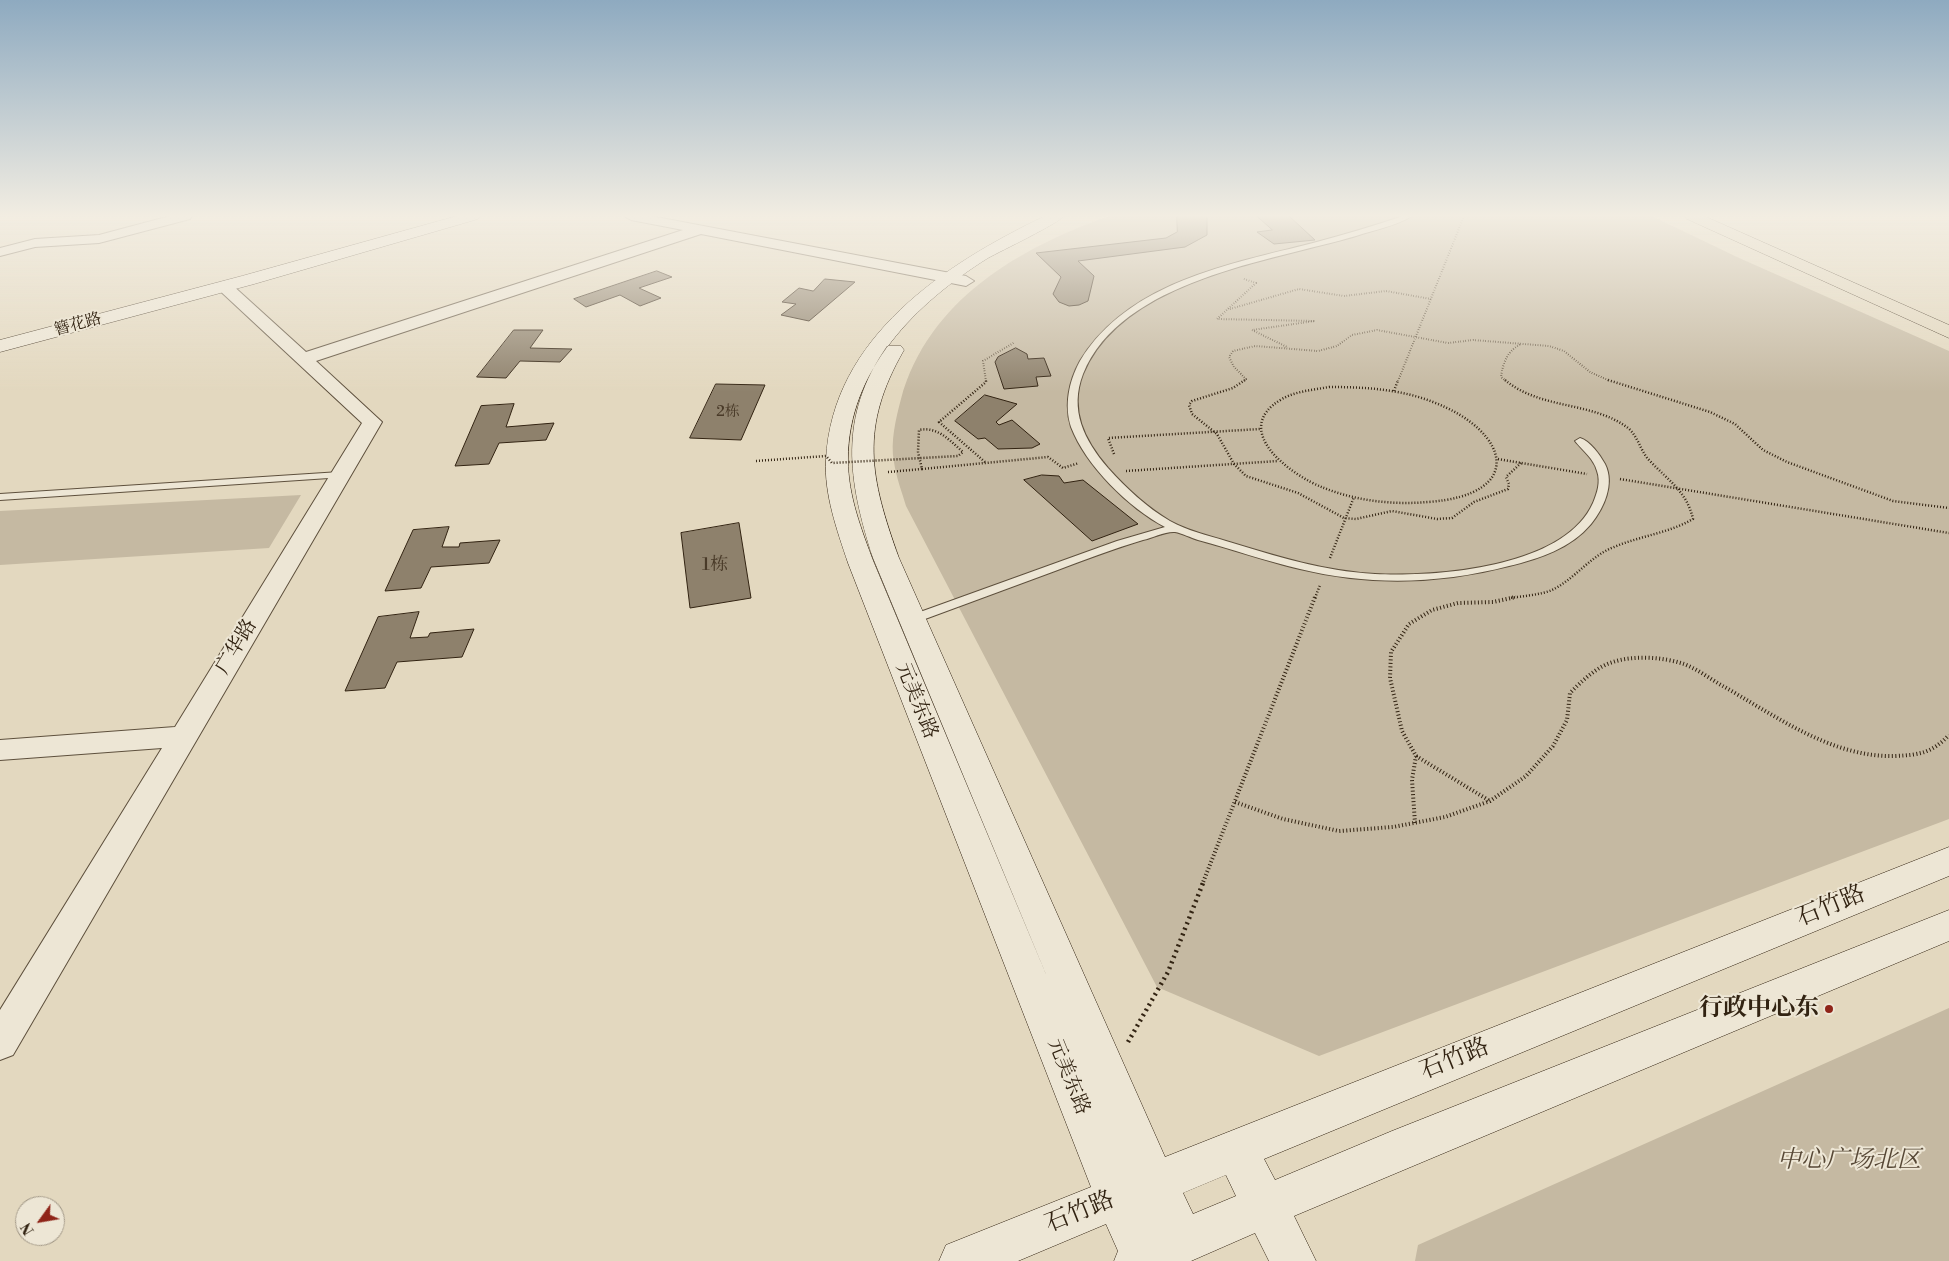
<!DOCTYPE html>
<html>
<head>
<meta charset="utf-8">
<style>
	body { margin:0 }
	#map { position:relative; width:1949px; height:1261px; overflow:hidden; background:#e3d8bf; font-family:"Libre Bodoni",serif }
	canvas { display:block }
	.north { position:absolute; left:15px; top:1196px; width:50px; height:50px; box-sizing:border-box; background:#ede6d5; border:1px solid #a29887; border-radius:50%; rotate:238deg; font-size:14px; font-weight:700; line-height:20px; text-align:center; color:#322312 }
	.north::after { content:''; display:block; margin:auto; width:18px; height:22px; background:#8f2418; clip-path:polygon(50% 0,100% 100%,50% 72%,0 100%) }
</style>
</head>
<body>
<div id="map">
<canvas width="1949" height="1261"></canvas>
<div class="north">N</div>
</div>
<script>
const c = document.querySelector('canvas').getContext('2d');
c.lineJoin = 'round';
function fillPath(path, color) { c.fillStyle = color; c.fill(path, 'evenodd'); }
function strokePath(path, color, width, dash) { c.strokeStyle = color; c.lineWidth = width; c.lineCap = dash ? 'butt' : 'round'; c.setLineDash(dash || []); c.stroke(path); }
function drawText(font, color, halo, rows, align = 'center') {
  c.font = font + ' "Libre Bodoni","Noto Serif SC",serif'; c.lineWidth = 4; c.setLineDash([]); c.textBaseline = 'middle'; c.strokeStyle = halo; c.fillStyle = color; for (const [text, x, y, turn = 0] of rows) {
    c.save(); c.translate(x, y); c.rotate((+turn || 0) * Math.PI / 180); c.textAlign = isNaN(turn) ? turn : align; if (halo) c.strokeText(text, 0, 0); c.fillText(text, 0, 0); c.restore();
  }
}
fillPath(new Path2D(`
	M1109,216H1652L1737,257L1949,351V819L1319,1056L1157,987L906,506C902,492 896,477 894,462C890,442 896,418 901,399C928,300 1019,248 1109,216Z
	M301,495L269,548L0,565V511Z
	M1949,1008V1261H1415L1418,1245Z`), '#c5b9a2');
const building = new Path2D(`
	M1177,216H1207V235L1185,247L1078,261L1094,276L1088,301L1079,305L1069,306L1059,302L1053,294L1061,277L1036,253L1166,238L1177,232Z
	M1257,216H1289L1315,240L1274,244L1257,232L1272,230Z
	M657,271L672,277L639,288L661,298L640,306L620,295L586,307L574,299Z
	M825,279L855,282L809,321L781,315L796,304L782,302L799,288L813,291Z
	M514,330H543L530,348L572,349L560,362L520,361L506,378L477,377Z
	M1016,348L1027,354L1028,359L1044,358L1051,376L1036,377L1038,386L1004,389L995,362L998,357Z
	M716,384L765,385L741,440L690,438Z
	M985,395L1017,404L996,422L999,425L1012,420L1040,444L1032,448L998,449L985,438L978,439L955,421Z
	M514,404L506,427L554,423L546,440L499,443L489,464L455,466L481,406Z
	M1042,475L1059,476L1064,483L1083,480L1138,524L1092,541L1024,480Z
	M739,523L751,598L690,608L681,533Z
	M449,527L442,547H459L460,543L500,540L489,563L431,567L421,588L385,591L413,530Z
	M419,612L410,638L428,637L430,633L474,629L462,657L397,662L385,688L345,691L378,617Z`);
fillPath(building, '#8e816c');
strokePath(building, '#322312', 1);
const lane = new Path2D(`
	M1403,216H1412C1396,226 1374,230 1356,236C1271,261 1121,280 1083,374C1069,410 1084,440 1108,468C1126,488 1146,507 1170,521C1188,531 1207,535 1226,541C1275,556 1323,571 1375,574C1436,577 1564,568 1593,503C1597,493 1601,482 1597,471C1594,459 1583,451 1575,441L1580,438C1590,441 1600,455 1605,464C1615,484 1604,508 1591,524C1571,548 1539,559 1509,566C1440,584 1370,586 1300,569C1265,561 1232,549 1198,540C1191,538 1182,533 1175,532C1166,531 1152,538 1143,540C1113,549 1084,560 1055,571C1009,588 963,605 917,622H909L907,619L909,616L1117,541L1165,527C1129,508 1086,466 1071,427C1064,405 1069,381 1080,361C1128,282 1230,264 1313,243C1343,235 1374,226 1403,216Z
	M340,472L344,473V477L0,500V494Z`);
const street = new Path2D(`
	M170,216H192L190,219L99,243L35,247L0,256V248L35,239L99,235Z
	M624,216H651L966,276L974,281L966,286L701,234L316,361L382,422L13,1055L0,1060V1010L162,748L0,760V740L175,727L362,423L218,289L216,286L218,283H230L306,352L683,230L631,220Z`);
const secondary = new Path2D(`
	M457,216H481L478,219L254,284L0,352V340L242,276Z
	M1045,216H1064C1059,223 1001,251 988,258C916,303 848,370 848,460C848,496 862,531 874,563L1050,984L873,558C848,480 838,417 887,346H901L904,350C859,428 870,477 899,558L1165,1157L1949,847V876L1264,1159L1275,1180L1392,1131L1949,910V941L1294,1216L1316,1261H1269L1255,1233L1191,1261H1114L1118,1251L1106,1224L1018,1261H939L946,1245L1091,1187L848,563C837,530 824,494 826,460C832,337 945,264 1045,216ZM1226,1175L1236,1196L1193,1214L1183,1193Z`);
const primary = new Path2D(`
	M1684,216H1704L1949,325V338L1687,219Z`);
strokePath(lane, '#5e503d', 2);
strokePath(street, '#5e503d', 2);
strokePath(secondary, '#322312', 1);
strokePath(primary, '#322312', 1);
strokePath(new Path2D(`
	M1244,279L1256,283L1217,319L1315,321L1252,330L1287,347
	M1230,309L1299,289L1344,296L1386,291L1431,299
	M986,381L983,361L1015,342
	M1244,381L1246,379L1234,367L1229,357L1233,351L1255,346L1318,351L1337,346L1352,335L1377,330L1448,343L1473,340L1549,346L1564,351L1590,372L1610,381
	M1398,381L1464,216
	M1506,381L1501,377C1503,363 1507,351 1521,344`), '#322312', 2, [0.5, 2]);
strokePath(new Path2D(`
	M1245,380L1233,388L1192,401L1189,405L1192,414L1217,434L1234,464L1246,476L1298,493L1344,518L1356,519L1392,511L1437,519L1452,518L1474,502L1508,489L1509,484L1506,477L1521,463
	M1505,380C1541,410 1592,401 1628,428C1639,437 1640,452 1651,462C1669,481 1687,492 1693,519C1669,533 1640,536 1614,547C1590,556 1575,579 1552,590C1540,595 1523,596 1510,598
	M1608,380L1710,412L1735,424L1763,450L1787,462L1893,501L1949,508
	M1329,387C1364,387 1400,389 1433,402C1510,431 1527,495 1428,502C1393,505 1357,501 1324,488C1292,476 1228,430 1282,399C1296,391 1313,390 1329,387Z
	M1394,391L1398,380
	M1114,454L1108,438L1260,429
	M1498,459L1587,474
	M985,462L939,422L986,382V380
	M922,469L1048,457L1063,468L1079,463
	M1126,471L1278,461
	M888,472L922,469L918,452
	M1620,479L1949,533
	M1330,558L1354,497
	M1315,598L1320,585`), '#322312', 2.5, [1, 2]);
strokePath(new Path2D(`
	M1416,756L1490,801
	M1235,802L1283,819L1339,831L1393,827L1445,817L1490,801L1526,776L1553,746L1567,720L1570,693C1582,681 1596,667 1613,662C1634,655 1663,657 1684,664C1697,669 1709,678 1721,685C1773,714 1831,758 1895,756C1919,755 1932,753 1949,735
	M1415,823L1412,780L1416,756L1402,731L1390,678L1391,652L1409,624L1432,610L1458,603L1493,602L1516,597
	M1202,885L1315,597`), '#322312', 4, [1, 2.5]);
strokePath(new Path2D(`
	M1128,1042L1168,972L1203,883`), '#322312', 4.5, [2, 4]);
fillPath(lane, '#ede6d5');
fillPath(street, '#ede6d5');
fillPath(secondary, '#ede6d5');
fillPath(primary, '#e3d8bf');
strokePath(new Path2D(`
	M756,461L826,456L832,463L958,456L963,452C950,441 938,426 919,430L918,452`), '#322312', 2.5, [1, 2]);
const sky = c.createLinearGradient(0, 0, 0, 392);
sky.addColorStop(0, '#8eaac0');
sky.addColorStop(0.55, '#f2ede2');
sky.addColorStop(1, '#f2ede200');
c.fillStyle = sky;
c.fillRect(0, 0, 1949, 392);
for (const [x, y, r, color] of [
	[1829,1009,5,"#8f2418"]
]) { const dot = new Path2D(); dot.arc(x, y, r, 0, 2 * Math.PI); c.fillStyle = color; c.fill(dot); strokePath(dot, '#ede6d5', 2); }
drawText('15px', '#493a28', null, [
	["2栋",728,412]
]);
drawText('16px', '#322312', '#ede6d5', [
	["簪花路",78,325,-15]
]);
drawText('18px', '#493a28', null, [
	["1栋",715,566]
]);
drawText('20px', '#322312', '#ede6d5', [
	["广华路",237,647,-59],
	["元美东路",916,701,68],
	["元美东路",1068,1077,68]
]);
drawText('24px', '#322312', '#ede6d5', [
	["石竹路",1831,907,-22],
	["石竹路",1455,1060,-22],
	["石竹路",1080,1213,-22]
]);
drawText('bold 24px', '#322312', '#ede6d5', [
	["行政中心东",1819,1009]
], 'right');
drawText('italic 24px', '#574836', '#ede6d5', [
	["中心广场北区",1849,1161]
]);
</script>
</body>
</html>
